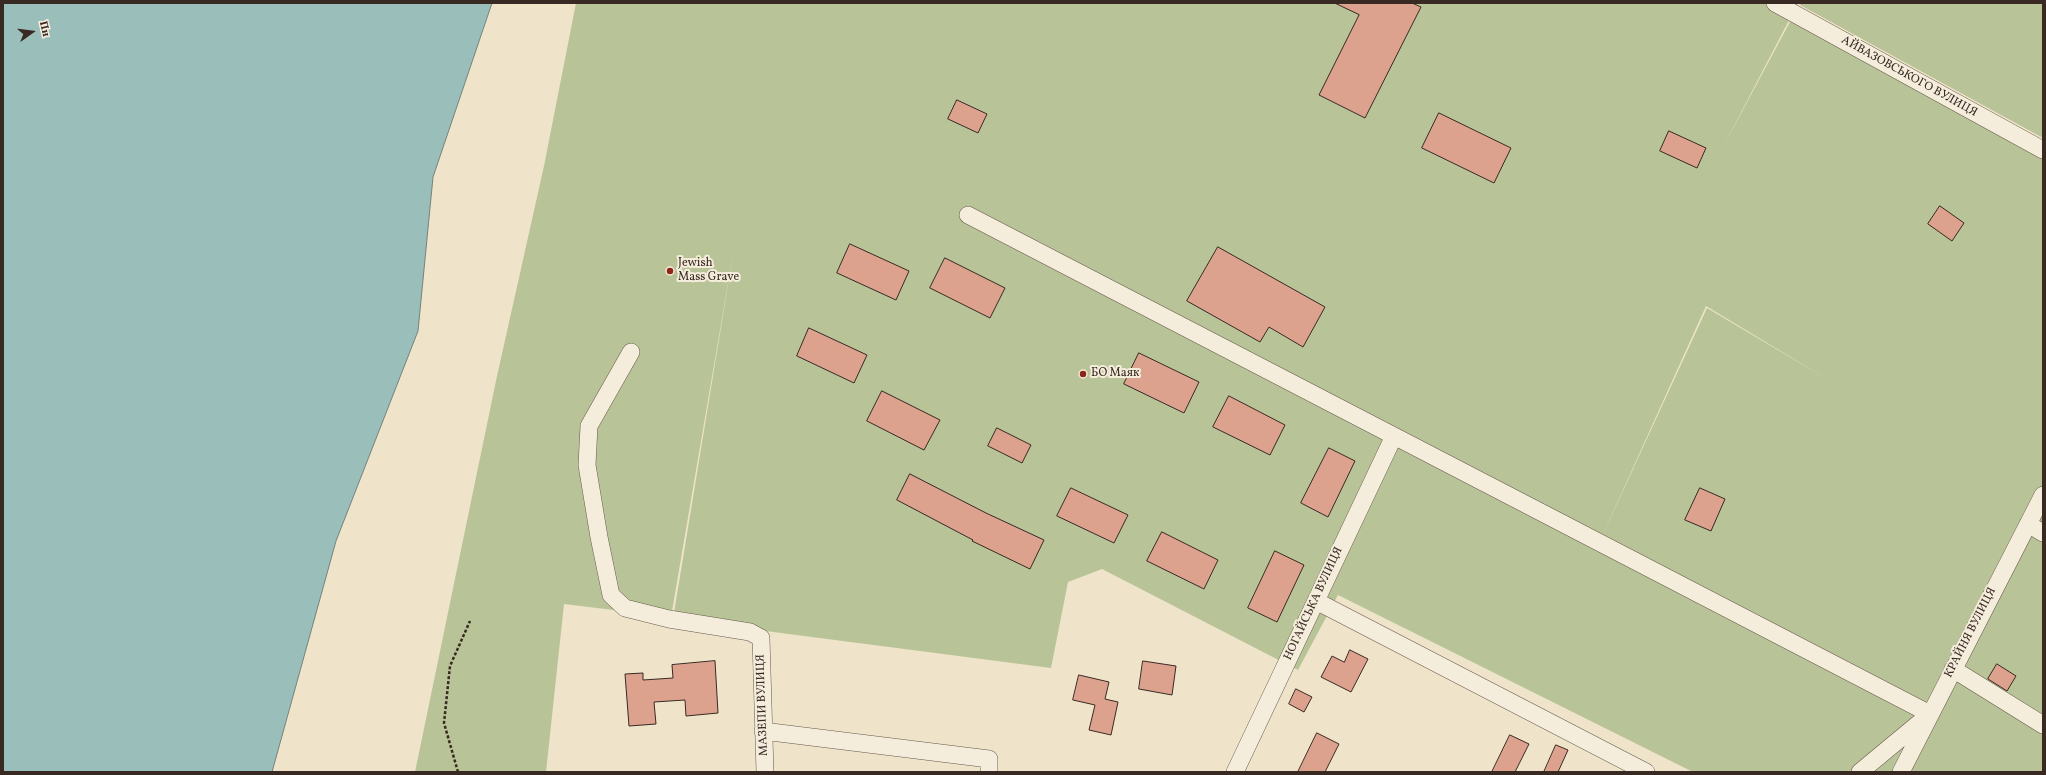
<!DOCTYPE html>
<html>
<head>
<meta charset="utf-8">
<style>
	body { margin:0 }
	#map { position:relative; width:2046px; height:775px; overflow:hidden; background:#efe3c9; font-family:Vollkorn,serif }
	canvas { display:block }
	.frame { position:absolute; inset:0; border:4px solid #392923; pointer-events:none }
	.north { position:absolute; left:12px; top:12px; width:40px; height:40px; -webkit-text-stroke:3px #f5eddc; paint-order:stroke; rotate:76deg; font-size:11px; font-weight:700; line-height:16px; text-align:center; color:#392923 }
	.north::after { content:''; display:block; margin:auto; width:14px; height:18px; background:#392923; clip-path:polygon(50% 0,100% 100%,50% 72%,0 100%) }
</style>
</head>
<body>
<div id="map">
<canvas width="2046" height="775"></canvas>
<div class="frame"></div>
<div class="north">Пн</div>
</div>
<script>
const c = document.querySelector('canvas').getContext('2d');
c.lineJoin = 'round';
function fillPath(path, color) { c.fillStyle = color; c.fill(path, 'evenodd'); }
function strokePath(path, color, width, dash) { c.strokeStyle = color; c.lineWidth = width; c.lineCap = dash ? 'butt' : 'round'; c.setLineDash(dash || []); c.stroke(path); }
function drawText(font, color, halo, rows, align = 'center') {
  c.font = font + ' Vollkorn,serif'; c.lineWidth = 4; c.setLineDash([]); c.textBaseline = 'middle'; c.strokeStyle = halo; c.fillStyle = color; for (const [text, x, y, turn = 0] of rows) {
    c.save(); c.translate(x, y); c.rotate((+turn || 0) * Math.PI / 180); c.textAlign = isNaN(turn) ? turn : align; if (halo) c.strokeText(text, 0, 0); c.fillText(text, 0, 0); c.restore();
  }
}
fillPath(new Path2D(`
	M576,3H1798L1722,149L1792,18L2043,158V485L1900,772H1693L1338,595L1298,670L1102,569L1068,582L1051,668L673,619L734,248L671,617L564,604L546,772H415L497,376L544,166ZM1706,306L1832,382L1707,308L1599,543Z
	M1801,3H2043V138L1800,5Z
	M2043,495V772H1901Z`), '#b8c497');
const water = new Path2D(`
	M3,3H492L433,177L418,331L336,541L272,772H3Z`);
fillPath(water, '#9abeb9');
strokePath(water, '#73827d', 1);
const building = new Path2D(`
	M1335,3H1412L1421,7L1365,118L1319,95L1359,15Z
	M957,100L987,114L978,133L948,119Z
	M1439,113L1511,148L1494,183L1422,148Z
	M1669,131L1706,148L1697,168L1660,151Z
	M1940,206L1964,223L1952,241L1928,224Z
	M850,244L909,271L896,300L837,273Z
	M1218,247L1325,307L1303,347L1269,327L1260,342L1187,301Z
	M945,258L1005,288L990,318L930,288Z
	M809,328L867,355L854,383L797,356Z
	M1139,353L1199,382L1184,413L1124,384Z
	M882,391L940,420L924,450L867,421Z
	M1229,396L1285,425L1270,455L1213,427Z
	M997,428L1031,445L1022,463L988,446Z
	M1329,448L1355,461L1328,517L1301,503Z
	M910,474L986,513L1044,540L1030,569L972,541L973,540L897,500Z
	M1071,488L1128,515L1114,543L1057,516Z
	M1700,488L1725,499L1711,531L1685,520Z
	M1162,532L1218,560L1204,589L1147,561Z
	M1275,551L1304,565L1277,622L1248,608Z
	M1350,650L1368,659L1351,692L1321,677L1332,656L1344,662Z
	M715,661L718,713L686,716L685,700L654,702L656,724L629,726L625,674L643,673V680L673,678L672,665Z
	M1143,661L1176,666L1172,695L1139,689Z
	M1997,664L2016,676L2007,691L1988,679Z
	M1079,675L1109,682L1105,699L1118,702L1111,735L1089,730L1095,705L1073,700Z
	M1296,689L1312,697L1304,712L1289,704Z
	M1317,733L1339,744L1325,772H1298Z
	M1510,735L1529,744L1515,772H1492Z
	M1556,745L1568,750L1558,772H1544Z`);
fillPath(building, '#dda28e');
strokePath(building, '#392923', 1);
const minor = new Path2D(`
	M1775,3L2043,150
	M968,215L1930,714L1860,772
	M631,352L589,426L587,465L599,537L611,595L625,608L669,619L750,632L761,638L765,772
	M2028,524L2043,533
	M1316,601L1646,772
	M1953,669L2043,725
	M763,731L989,759V772
	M1235,772L1394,436
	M1901,772L2043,495`);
strokePath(minor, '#66584c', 18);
strokePath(new Path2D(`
	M458,772L444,723L450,666L470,621`), '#392923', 2.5, [3, 2]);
strokePath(minor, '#f5eddc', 17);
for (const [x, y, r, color] of [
	[670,271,4,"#8f2418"],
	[1083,374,4,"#8f2418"]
]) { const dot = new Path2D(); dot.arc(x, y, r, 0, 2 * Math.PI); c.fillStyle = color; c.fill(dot); strokePath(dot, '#f5eddc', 1.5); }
drawText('12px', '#392923', '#f5eddc', [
	["АЙВАЗОВСЬКОГО ВУЛИЦЯ",1909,77,29],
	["НОГАЙСЬКА ВУЛИЦЯ",1314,604,-65],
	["КРАЙНЯ ВУЛИЦЯ",1971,633,-63],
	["МАЗЕПИ ВУЛИЦЯ",763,705,-92]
]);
drawText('12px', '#392923', '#f5eddc', [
	["Jewish",678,264],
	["Mass Grave",678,278],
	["БО Маяк",1091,374]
], 'left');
</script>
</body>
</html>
